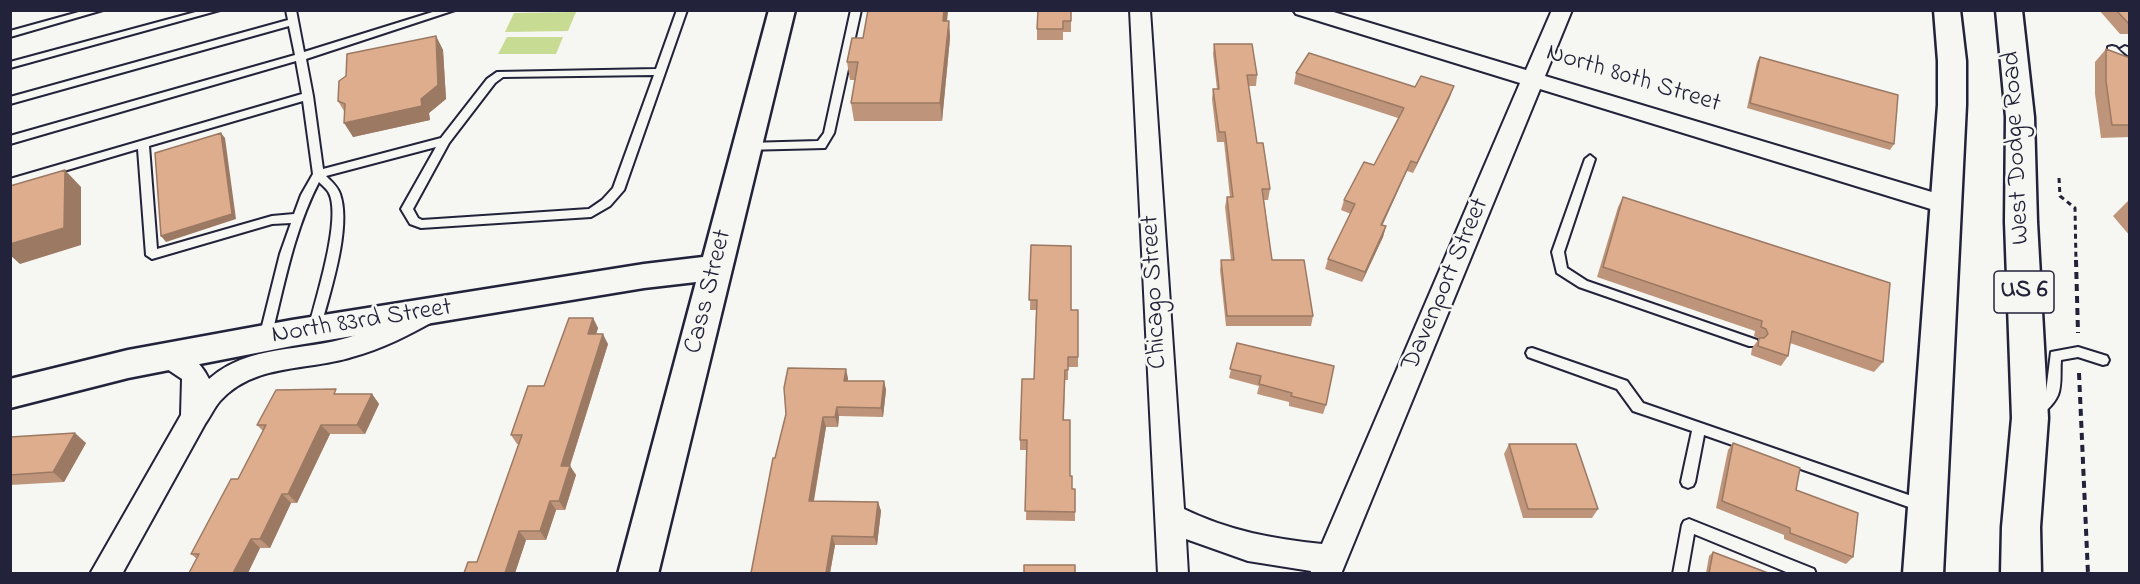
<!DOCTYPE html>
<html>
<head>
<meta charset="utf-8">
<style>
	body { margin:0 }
	#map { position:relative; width:2140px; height:584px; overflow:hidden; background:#f6f6f2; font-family:"Indie Flower",sans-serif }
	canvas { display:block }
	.frame { position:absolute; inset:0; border:12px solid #22223b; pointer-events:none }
</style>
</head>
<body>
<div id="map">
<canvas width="2140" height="584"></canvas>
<div class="frame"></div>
</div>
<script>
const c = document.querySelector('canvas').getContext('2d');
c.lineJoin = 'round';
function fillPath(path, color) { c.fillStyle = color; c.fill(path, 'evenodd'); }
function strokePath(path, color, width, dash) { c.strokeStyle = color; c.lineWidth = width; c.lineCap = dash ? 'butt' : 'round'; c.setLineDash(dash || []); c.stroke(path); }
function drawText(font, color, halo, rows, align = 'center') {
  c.font = font + ' "Indie Flower",sans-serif'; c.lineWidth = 5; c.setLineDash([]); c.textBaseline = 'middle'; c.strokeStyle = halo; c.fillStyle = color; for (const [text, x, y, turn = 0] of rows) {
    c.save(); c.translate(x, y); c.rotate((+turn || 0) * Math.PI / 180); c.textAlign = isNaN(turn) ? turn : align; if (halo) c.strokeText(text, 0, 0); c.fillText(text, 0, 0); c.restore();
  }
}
fillPath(new Path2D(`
	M576,12L568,31L505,32L514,13Z
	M507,37H563L556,54H498Z`), '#c7dc92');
const lane = new Path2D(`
	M86,10H103L10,37V31Z
	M203,10H220L10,68V62Z
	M286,10H296L304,52L439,10H455L306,59L313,96L323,169L441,138L487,79L497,72L656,69L677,10H687L624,190L610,206L591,217L421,228L410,224L401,209L436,147L326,176C331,181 338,187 340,194C352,228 329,295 320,330L318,333H310L308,330C315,301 342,219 329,193C327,189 322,185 319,182C294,230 284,286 271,338L269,341H261L259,338L280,254L291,223L272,224L152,259L146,255L138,149L10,187V179L302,94L296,61L10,144V136L295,55L289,26L10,104V97L288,20ZM654,75L613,188L602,200L589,209L422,220L418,218L413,209L449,143L495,83L503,77ZM303,101L313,174L301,195L294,214L272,216L157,249L149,146Z
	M851,10H861L834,133L825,148L743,150L742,147L743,144L747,143L818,141L824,133Z
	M2112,46L2116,47L2130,61V70L2108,51V47Z
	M2125,46L2130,48V57L2120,49Z
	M1590,155L1595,159L1564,252L1567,268L1587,281L1757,340L1759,343L1757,346H1749L1579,287L1557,273L1552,252L1585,159Z
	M2078,347L2107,356L2109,360L2107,364L2103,365L2078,357L2061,360C2060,371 2062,385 2058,395C2054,404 2042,418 2032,415L2030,411L2046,392L2051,352Z
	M1532,348L1627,381L1643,403L1923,500L1928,502L1930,506L1928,510L1923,512L1704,435L1695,482L1693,486L1688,488L1683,486L1681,482L1692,431L1633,411L1617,389L1528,357L1526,353L1528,349Z
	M1689,519L1814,569L1816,574H1791L1694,534L1687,574H1673L1682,525L1684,521Z`);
const street = new Path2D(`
	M1130,10H1150L1184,509C1229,531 1274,539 1322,544L1520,83L1296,14L1293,10H1327L1526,70L1552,10H1572L1545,76L1955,199L1959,205L1955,211L1947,214L1540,89L1341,574H1310L1311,571L1248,561L1186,539L1188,574H1158Z
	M427,303L436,306L440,313L436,320C409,335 382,349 352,357C308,371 254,363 220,401C214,408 210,417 205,424L122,574H90L181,415L182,379L167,369L155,365L151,357L155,349C177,342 200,359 209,379C248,344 303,352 350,337C377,328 400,311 427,303Z`);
const secondary = new Path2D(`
	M769,10H795L658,574H618L696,282L644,288L292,346L128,378L10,408V379L128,350L292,320L644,264L703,257Z`);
const highway = new Path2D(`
	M1934,10H1960L1966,61V105L1943,574H1903L1938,105V61Z
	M1996,10H2022L2034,117L2037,222L2048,418L2040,527L2041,574H2001L2002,527L2012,418L2005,222L2006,117Z`);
strokePath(lane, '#22223b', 4);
strokePath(street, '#22223b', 4);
strokePath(secondary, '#22223b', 5);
strokePath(highway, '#22223b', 5);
strokePath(new Path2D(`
	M2059,178L2060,196L2075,208L2076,262`), '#22223b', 3, [5, 4]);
strokePath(new Path2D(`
	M2076,260L2078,333
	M2079,373L2088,574`), '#22223b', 4, [7, 5]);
fillPath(lane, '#f6f6f2');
fillPath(street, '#f6f6f2');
fillPath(secondary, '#f6f6f2');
fillPath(highway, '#f6f6f2');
fillPath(new Path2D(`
	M868,10H948L947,21H949L950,38L942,121H854L851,103L855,80H850L847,62L863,38Z
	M1071,10V32H1063V40H1037V29Z
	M2099,10H2130V34H2120Z
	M436,36L443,50L446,99L429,113L430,120L353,137L344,111L338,101Z
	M1214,44L1257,75L1256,86H1248L1257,143L1270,189L1268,200H1264L1272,260L1313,316L1311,326H1226L1220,270L1221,260H1231L1225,207L1227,197H1230L1224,142H1217L1212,99L1213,89H1217L1213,54Z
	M2106,49L2130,58V137L2101,138L2095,94V62Z
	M1760,57L1894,144L1890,150L1747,108L1757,62Z
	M1296,73L1415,87L1450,97L1413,173L1407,171L1382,225L1386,226L1383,237L1362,282L1325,269L1328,259L1351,214L1341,210L1344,200L1374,165L1398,118L1294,84Z
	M1623,197L1883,362L1874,372L1790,343L1788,356L1781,366L1751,355L1752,348L1759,339L1754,336L1755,331L1597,277L1618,207Z
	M2130,199V236L2113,216Z
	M1031,245L1071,310H1078V367H1068V380H1065L1064,420L1070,476L1072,489H1075V521L1026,520L1027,450H1020V440L1034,379L1036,310H1030Z
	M593,318L598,328L596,334L608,344L570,466L576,475L565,510H556L546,540H526L515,573H464L477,562L519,444H517L511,435Z
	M1237,343L1326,405L1323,414L1289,406V402L1257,394L1259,386L1229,378Z
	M848,378V381H884L886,390L883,417L839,416L838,427H826L814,501L878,502L881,511L877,545H835L830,573H751L786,414Z
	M340,394H372L379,404L365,434H330L297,503H291L270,548H260L248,573H189L197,559L191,554L238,479L263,431L257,425Z
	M10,437L86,443L64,482L10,485Z
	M1733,443L1796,490L1853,557L1846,564L1784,539V535L1716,508L1728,450Z
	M1509,444L1598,509L1592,518H1523L1504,454Z
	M1713,552L1768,573H1706L1709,556Z`), '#be957a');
fillPath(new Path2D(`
	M944,10H948L945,38L943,21Z
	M949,21L950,38L942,121L940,103Z
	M436,36L443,50L446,99L429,113L430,120L353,137L344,123L421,99Z
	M1454,86L1450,97L1413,173L1417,163Z
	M221,133L225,138L236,219L166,242L161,236Z
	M1411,161L1407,171L1378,235L1381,225Z
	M65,170L81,187V245L20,264L10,255V244Z
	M1386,226L1383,237L1362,282L1365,272Z
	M593,318L598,328L593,344L588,334Z
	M603,334L608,344L567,475L561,466Z
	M846,369L848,378L846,390L844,381Z
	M884,381L886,390L883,417L881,408Z
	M372,394L379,404L365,434L357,425Z
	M837,407L839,416L838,427L835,417Z
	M823,417L826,427L812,510L809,501Z
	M321,425L330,434L297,503L288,494Z
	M75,433L86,443L64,482L53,472Z
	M570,466L576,475L565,510L559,501Z
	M282,494L291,503L270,548L260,539Z
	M550,501L556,510L546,540L540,531Z
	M878,502L881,511L877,545L874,537Z
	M519,531L526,540L515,573H505Z
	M832,536L835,545L830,573H826Z
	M251,539L260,548L248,573H233Z`), '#9b7963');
const building = new Path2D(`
	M868,10H944L943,21H949L940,103H851L858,62H847L852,38H863Z
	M1038,10H1071V21H1063V29H1037Z
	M2116,10H2130V24H2129Z
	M436,36L438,85L421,99L422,106L344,123L345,104L338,101L339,81L346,76L347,54Z
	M1214,44H1252L1257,75H1247L1257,143H1263L1270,189H1262L1272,260H1304L1313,316H1227L1221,260H1234L1227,197H1233L1225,132H1219L1213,89H1219Z
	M2106,49L2130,58V125H2112L2106,81Z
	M1309,53L1415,87L1421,76L1454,86L1417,163L1411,161L1381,225L1386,226L1365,272L1328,259L1355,204L1344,200L1364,162L1374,165L1404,108L1296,73Z
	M1760,57L1898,95L1894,144L1750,103Z
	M221,133L232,214L161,236L155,153Z
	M65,170L64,228L10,244V186Z
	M1623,197L1890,283L1883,362L1792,331L1788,356L1758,346L1759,338H1764L1768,334L1766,329L1761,327L1762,321L1603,267Z
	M1031,245L1071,246V310H1078V357H1068V370H1065L1063,420H1070V476H1072V489H1075V512L1025,511L1027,440H1020L1022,379H1034L1037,300H1029Z
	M569,318H593L588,334H603L561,466H570L559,501H550L540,531H519L505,573H464L468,562H477L522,435H511L528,386H544Z
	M1237,343L1334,366L1326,405L1291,396L1292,393L1259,384L1261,376L1230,369Z
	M788,368L846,369L844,381H884L881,408L837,407L835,417H823L809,501L878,502L874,537L832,536L826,573H751L773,458H775L786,414L784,388Z
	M336,389L334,394H372L357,425H321L288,494H282L260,539H251L233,573H189L199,554H191L231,479H238L266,425H257L276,390Z
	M75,433L53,472L10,475V437Z
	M1733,443L1800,468L1796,490L1858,513L1853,557L1790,533V528L1722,501Z
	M1509,444H1576L1598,509H1528Z
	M1713,552L1768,573H1709Z
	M1024,565H1075V573H1024Z`);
fillPath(building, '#ddad8e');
strokePath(building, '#9b7963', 1.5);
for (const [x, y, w] of [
	[2024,292,60]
]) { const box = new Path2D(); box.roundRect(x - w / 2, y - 21, w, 42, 4.5); c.fillStyle = '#f6f6f2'; c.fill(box); strokePath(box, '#22223b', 1.5); }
drawText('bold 24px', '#22223b', null, [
	["US 6",2024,292]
]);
drawText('26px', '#22223b', '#f6f6f2', [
	["North 80th Street",1633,80,17],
	["West Dodge Road",2018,148,-93],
	["Davenport Street",1447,285,-67],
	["Cass Street",710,292,-76],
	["Chicago Street",1156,292,-93],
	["North 83rd Street",362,323,-9]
]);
</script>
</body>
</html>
